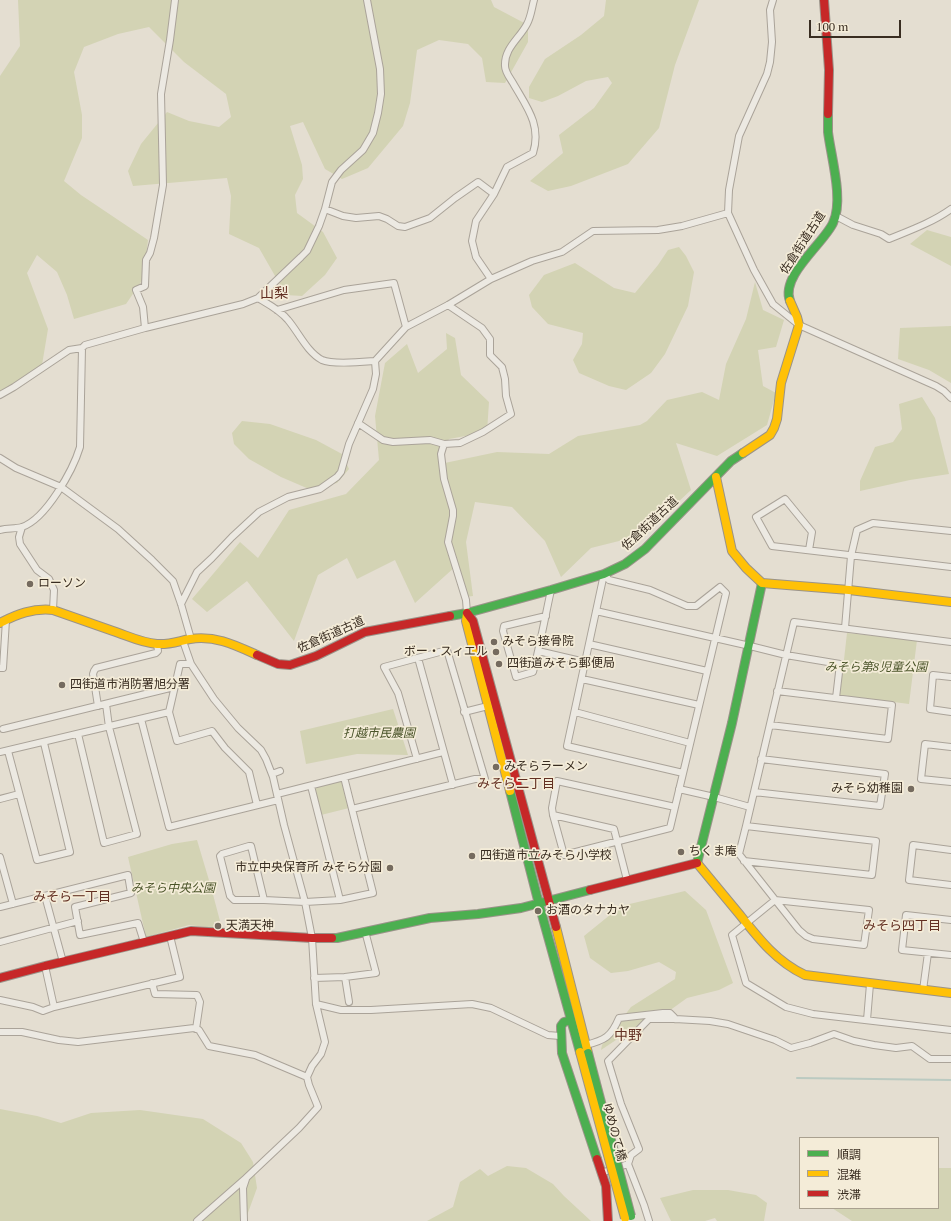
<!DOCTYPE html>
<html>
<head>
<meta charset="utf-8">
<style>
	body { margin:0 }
	#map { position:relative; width:951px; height:1221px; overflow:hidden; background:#e4ded1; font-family:"PT Serif","Noto Sans JP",serif }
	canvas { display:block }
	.legend { position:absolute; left:799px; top:1137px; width:140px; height:72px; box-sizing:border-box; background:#f4ecd8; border:1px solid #a9a08f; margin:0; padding:5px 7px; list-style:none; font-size:12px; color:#392d21 }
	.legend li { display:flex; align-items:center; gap:8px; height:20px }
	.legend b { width:20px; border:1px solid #a9a08f }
	.scale { position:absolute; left:809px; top:20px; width:92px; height:18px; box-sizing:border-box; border:2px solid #392d21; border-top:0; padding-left:5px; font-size:12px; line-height:14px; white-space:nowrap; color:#392d21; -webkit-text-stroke:3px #f4ecd8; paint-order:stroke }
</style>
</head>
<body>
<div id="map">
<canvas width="951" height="1221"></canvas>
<ul class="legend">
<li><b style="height:5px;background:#4caf50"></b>順調</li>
<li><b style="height:5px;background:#ffc107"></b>混雑</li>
<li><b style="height:5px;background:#c62828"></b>渋滞</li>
</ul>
<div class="scale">100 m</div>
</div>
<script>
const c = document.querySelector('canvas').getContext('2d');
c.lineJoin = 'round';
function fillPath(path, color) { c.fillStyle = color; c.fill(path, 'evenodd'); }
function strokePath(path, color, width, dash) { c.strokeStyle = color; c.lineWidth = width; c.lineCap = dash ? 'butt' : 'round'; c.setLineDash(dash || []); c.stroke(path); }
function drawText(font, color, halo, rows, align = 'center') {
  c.font = font + ' "PT Serif","Noto Sans JP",serif'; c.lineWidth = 3.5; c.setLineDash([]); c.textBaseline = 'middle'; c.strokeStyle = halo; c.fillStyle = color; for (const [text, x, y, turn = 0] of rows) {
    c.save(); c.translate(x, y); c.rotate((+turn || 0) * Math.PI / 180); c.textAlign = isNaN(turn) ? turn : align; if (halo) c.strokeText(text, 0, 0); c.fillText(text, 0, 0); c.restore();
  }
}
fillPath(new Path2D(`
	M18,0H491L494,7L528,25V42L505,83L486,82L482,58L468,44L439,40L417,50L410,103L403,126L368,168L342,179L325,169L303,122L290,126L302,165L303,179L295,195L297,213L323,232L337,258L325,275L302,296L286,295L259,248L229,234L231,196L227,178L133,186L128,171L141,144L167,112L189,121L219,127L231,117L226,94L184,62L149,27L118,34L84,47L74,72L82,115V138L64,181L81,195L148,240L143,279L126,304L74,319L67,295L57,272L37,255L27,273L48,329L42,365L0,392V76L20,46Z
	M606,0H699L675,65L659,128L628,164L571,186L548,191L530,181L563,153L559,135L594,108L612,83L608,77L586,81L558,96L542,102L529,98V87L545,59L581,35L604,16Z
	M927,230L951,237V266L910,244Z
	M679,247L686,256L694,272L688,306L665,354L651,373L626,390L609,386L579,373L573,360L582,344L583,333L548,324L532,307L529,295L544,275L575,263L614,288L635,293L658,265L668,250Z
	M755,282L763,310L784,320L776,347L758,350L763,386L776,393L767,425L717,456L676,443L691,490L643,535L591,548L561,577L545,541L512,507L475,502L466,542L473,596L465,597L456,566L415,603L395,560L357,579L347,558L318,575L294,641L247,581L207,612L192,599L240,542L258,558L289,510L346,494L379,460L375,416L385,363L407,344L418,373L447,349L446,333L455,338L461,375L489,402L487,432L449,439L440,464L497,452L549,454L578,436L640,425L647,421L667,400L702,392L719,400L726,364L746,319Z
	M951,326V383L929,370L898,359L900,328Z
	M922,397L935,418L949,474L910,480L860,491V481L875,447L893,442L902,429L899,404Z
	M242,421L270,424L316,440L342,454L349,469L337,483L309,489L281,477L249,459L234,444L232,433Z
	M847,633L917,640L909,704L840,695Z
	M393,709L408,755L357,754L306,764L300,731Z
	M342,781L349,808L321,815L314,788Z
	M197,840L211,887L220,921L214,922V928L189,925L146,937L128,857L172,844Z
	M685,891L706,910L733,983L719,990L687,998L669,1011L643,1022L601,1050L602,1045L631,1007L675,979L676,972L659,962L628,971L611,973L590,958L584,936L621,906Z
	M0,1109L37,1116L61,1123L91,1113L140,1110L203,1119L241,1143L253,1162L257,1188L245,1221H0Z
	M507,1166L526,1168L553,1184L564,1196L591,1221H427L453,1207L460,1182L480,1169L488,1176Z
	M938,1168H951V1221H852L832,1208H938Z
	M693,1190H728L756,1195L767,1203L764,1221H717L715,1218L705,1221H671L660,1198Z`), '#d3d3b4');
strokePath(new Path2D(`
	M797,1078L951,1080`), '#bbcac1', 2);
const street = new Path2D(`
	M773,0L770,10L772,42L770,62L767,74L739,136L729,190L728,213L754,270L773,304L799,325L936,386L944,391L951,398
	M325,209L343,216L356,218L379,216L387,219L398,226L405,227L430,218L455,198L478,182L494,194
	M836,216L853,225L881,234L889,239C911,230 933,222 951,209
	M491,279L476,257L472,241L476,221L494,194L507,167L533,153C542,125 526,106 513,83C510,78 505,72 505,66C504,48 520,38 527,24C531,17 532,7 534,0
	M258,298C268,304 280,310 288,320C299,333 307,352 322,360C333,365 362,362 375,361L406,327L448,305L491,279L532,261L562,252L593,231L658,230L682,226L728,213
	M277,310L344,290L394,283L406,327
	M145,328L143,307L136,290L145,286L146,260L150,253L154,238L163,185L161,94L170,40L175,0
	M0,395L14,387L69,350L82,348L85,345L145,328L243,304L258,298L301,257L307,251L319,226L325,209L332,182L341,170L363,150L373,133L378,113L381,94L380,69L367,0
	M358,423L383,440L393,442L430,440L444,444L460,443L483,432L511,414L506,396L505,379L502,367L490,355V339L482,328L448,305
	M444,444L441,454L444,479L453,510V516L448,542L466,600L467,613
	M0,458L16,468L61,487L118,529L152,560L173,581L181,604L191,639
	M22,527L19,537L20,544L37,570L49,579L54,590L53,610
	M0,530C7,528 15,529 22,527C46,519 73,470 80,447L82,348
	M809,550L812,532L785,499L756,517L772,546L951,567
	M604,574L609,580L650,590L687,606H696L720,587L726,593L670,828L564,855L553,815L552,808L557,781L675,807
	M604,574L567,746L683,773
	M181,604L197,572L212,558L232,537L259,512L288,497L320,489L337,477L341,472L349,444L373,389L376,374L375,361
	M596,611L750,646L786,655L840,664L836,698
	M546,616L504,626L503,631L516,677L533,672C540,645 545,618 551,590
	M845,628L851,556L857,530L873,523L951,531
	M183,641L191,664L214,699L238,728L261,750L266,759L273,777L284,825L305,902L264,900H234L230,896L220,856L222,854L249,846H251L264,900
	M589,644L707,671
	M538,651L585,662
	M418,658L453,785
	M191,664H180L169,712L177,741L212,731L225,748L249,772L257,805
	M0,668H3L6,620
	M951,677L933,675L930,709L951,712
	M582,679L699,705
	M98,706L93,674L94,671L96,668L156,653L158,651L157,644
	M464,712L488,706
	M575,712L690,743
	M141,719L169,827L278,800
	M770,725L888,739L892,705L777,691
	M3,729L174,687
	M78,734L104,843L137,834L109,727L106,704
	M951,747L925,744L921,779L951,782
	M8,751L37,860L70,852L44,743
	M0,752L169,712
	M272,774L280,771
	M311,786L340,900
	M679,789L714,797L750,807
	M754,792L880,806L885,774L761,759
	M277,794L443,752
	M0,799L19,794
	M352,809L475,779H485L447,650L384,667L398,693L417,759
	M553,815L614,829L627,880
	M746,826L739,854L799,930L806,936L813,939L864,945L869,910L775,900L732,935L746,983L786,1007L813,1014L951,1030
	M951,850L913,845L909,880L951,885
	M0,857L13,904
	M744,861L872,875L876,841L746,826L794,622L951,642
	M45,896L63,962
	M0,907L128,875L131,893L75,907L80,935L138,923L144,942
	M951,920L906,915L902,950L951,955
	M0,942L78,921
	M45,966L54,1007
	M345,977L349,1002
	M314,978L345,977L376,973L365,931
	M152,983L155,994L197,995L200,1002L196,1029
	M923,990L928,953
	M0,1000L33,1007L43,1011L54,1007L180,977L170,936
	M316,1004L341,1010H371L472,1004L491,1008L548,1035L560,1036
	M867,1020L870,984
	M0,1032H22L59,1040L78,1042L194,1028L199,1030L209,1046L255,1055L307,1077
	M586,1045C605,1040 611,1037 619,1018L663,1013H670L674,1017L675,1019
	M601,1173L628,1164
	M197,1221L246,1178L299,1128L318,1107L309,1085L307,1077L312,1066L321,1054L325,1042L316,1004L312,938L305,902L340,900L373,893L344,777
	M244,1221L243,1188L246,1179
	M649,1221L644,1205L628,1164L631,1155L639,1149L621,1104L608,1061L649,1019H675L710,1021L728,1024L775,1040L791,1048L810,1043L834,1034L854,1041L874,1045L896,1048L912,1046L930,1059H951`);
const fast = new Path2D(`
	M790,301C780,276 824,243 833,223C844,200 831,157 828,132C828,126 828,120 828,114
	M450,616L467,613L551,590L604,574L625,564L645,549L731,461L743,453
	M510,791L539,904L580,1052
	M697,863L732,723L762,583
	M332,938H337L430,918L478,914L521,908L590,890
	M571,1020L564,1022L561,1026L562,1053L597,1159`);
const slow = new Path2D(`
	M743,453L770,435L774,428L777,419L781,383L799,325L797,317L790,301
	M716,477L732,551L746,568L762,583L849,590L951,602
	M467,613L466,621L510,791
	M0,623C17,614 33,608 53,610C73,617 93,624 113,631C128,636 142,643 157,644C169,645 179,641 190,639C215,635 235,645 257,655
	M697,863C711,880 726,898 740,915C759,939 777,962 805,975L951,993
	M556,927L588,1053`);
const jam = new Path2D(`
	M824,0L829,70L828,114
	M467,613L473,621L556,927
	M257,655L278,664L290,665L316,656L365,632L450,616
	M590,890L697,863
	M0,978L45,966L191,931L312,938H332
	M597,1159L606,1186L608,1221`);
strokePath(street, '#aaa399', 8);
strokePath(fast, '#9a9389', 10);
strokePath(slow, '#9a9389', 10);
strokePath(jam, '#9a9389', 10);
strokePath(street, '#ece9e2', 6);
strokePath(fast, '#4caf50', 8);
strokePath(slow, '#ffc107', 8);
strokePath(jam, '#c62828', 8);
const fastBridge = new Path2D(`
	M588,1053L631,1216`);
const slowBridge = new Path2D(`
	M580,1052L625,1218`);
strokePath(fastBridge, '#9a9389', 10, []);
strokePath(slowBridge, '#9a9389', 10, []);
strokePath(fastBridge, '#4caf50', 8);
strokePath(slowBridge, '#ffc107', 8);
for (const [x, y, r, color] of [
	[30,584,4,"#756b5f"],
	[494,642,4,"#756b5f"],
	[496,652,4,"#756b5f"],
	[499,664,4,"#756b5f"],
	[62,685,4,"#756b5f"],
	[496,767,4,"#756b5f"],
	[911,789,4,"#756b5f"],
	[681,852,4,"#756b5f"],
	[472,856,4,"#756b5f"],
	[390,868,4,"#756b5f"],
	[538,911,4,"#756b5f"],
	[218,926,4,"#756b5f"]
]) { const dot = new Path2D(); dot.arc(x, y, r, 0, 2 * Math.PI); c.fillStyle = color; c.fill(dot); strokePath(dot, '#f4ecd8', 1.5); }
drawText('12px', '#392d21', '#f4ecd8', [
	["佐倉街道古道",803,243,-57],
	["佐倉街道古道",650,524,-43],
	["佐倉街道古道",331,635,-24],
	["ゆめのて橋",614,1132,75]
]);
drawText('12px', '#392d21', '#f4ecd8', [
	["ローソン",38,584],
	["みそら接骨院",502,642],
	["ボー・スィエル",488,652,"right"],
	["四街道みそら郵便局",507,664],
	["四街道市消防署旭分署",70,685],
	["みそらラーメン",504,767],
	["みそら幼稚園",903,789,"right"],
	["ちくま庵",689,852],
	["四街道市立みそら小学校",480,856],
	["市立中央保育所 みそら分園",382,868,"right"],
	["お酒のタナカヤ",546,911],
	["天満天神",226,926]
], 'left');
drawText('italic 12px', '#4a5429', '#f4ecd8', [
	["みそら第8児童公園",876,668],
	["打越市民農園",379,734],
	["みそら中央公園",173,889]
]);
drawText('13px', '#633023', '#f4ecd8', [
	["みそら二丁目",516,784],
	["みそら一丁目",72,897],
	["みそら四丁目",902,926]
]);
drawText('14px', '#633023', '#f4ecd8', [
	["山梨",274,294],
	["中野",628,1036]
]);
</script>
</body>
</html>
